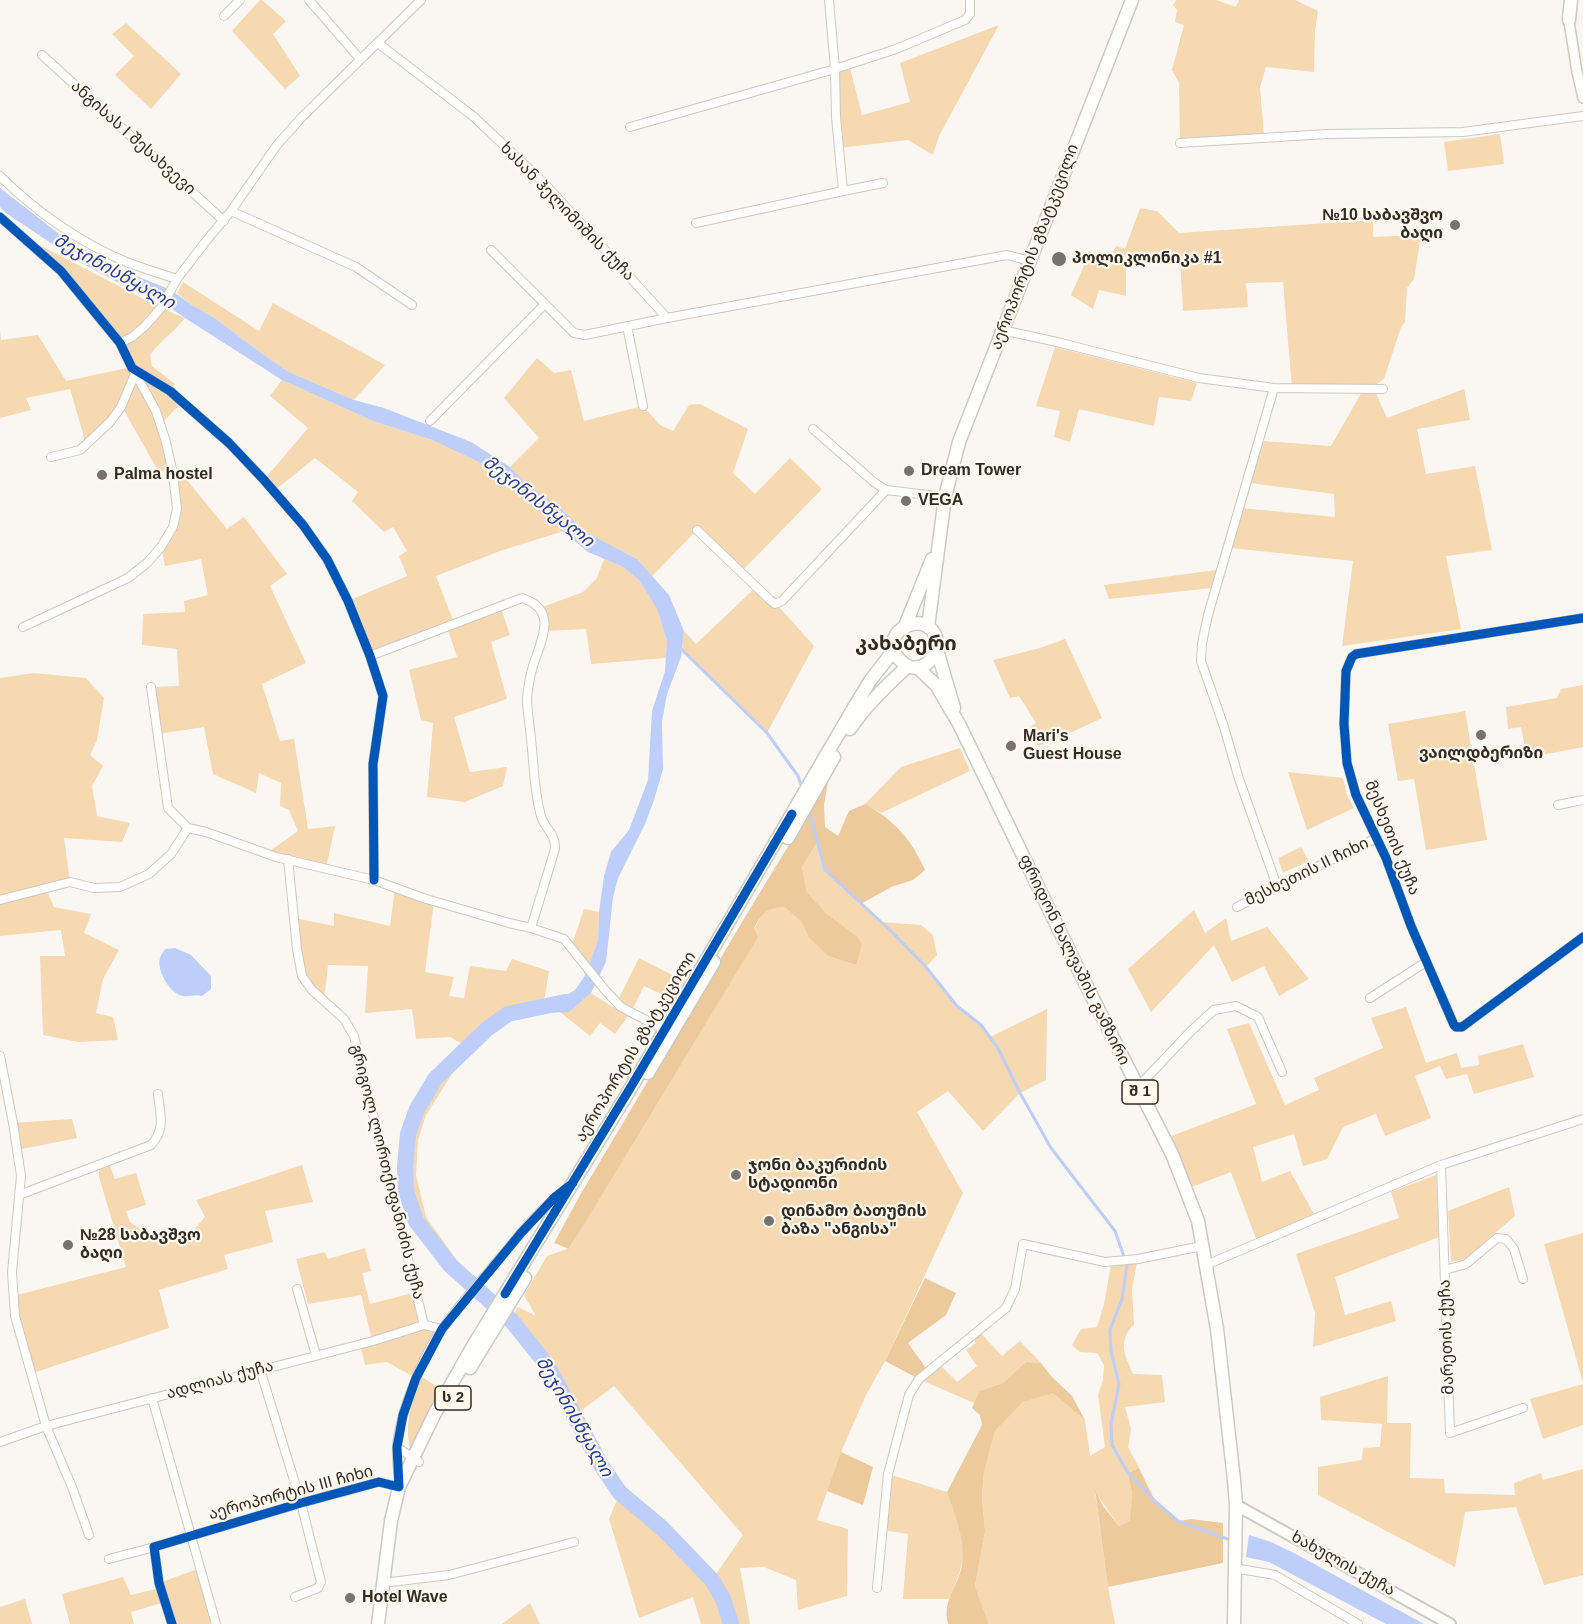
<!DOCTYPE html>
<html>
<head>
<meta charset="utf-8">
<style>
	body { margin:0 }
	canvas { display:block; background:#faf7f2 }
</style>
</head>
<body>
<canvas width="1583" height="1624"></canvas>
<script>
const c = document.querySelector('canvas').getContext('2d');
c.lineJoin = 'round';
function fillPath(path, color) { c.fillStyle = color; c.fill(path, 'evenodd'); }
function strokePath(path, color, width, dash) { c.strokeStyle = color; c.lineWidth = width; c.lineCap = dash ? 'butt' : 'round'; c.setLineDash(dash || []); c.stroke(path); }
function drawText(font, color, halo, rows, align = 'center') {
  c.font = font + ' Helvetica,"Noto Sans Georgian",sans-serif'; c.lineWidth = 4.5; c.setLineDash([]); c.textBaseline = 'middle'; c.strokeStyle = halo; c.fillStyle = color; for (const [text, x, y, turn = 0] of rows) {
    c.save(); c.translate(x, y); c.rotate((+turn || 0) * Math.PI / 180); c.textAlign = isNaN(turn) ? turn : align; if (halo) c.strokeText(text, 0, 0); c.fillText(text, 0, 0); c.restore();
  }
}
fillPath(new Path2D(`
	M260,0H262L286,21L273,34L300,76L285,89L232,31Z
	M1176,0H1216L1236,7L1239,0H1295L1318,11L1315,31L1314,72L1266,67L1260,87L1264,136L1180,142L1179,83L1172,70L1184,25L1175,22L1177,10L1173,5Z
	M126,23L181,74L151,109L115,75L134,56L112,34Z
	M999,25L939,136L933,155L908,140L839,148L835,69L849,64L862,115L910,102L900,63Z
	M1500,134L1504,164L1448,171L1444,142Z
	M1140,208L1157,211L1179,233L1373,220V237L1421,235L1414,279L1407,288L1405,322L1401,327L1384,379L1374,386V389L1387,418L1464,389L1470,420L1417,429L1426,474L1475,466L1492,550L1446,556L1461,629L1342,646L1353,561L1231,548L1242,508L1335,517L1334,494L1250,483L1263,441L1331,446L1363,390L1292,388L1283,282L1246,283L1248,307L1183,311L1180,260L1126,262V296L1099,290L1093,309L1071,295L1088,257L1109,261L1116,246L1125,249Z
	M20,235L161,308L185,318C174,332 160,341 150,355L152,366L175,384L170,391L182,402L160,425L173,474L186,479L227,529L244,517L287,574L270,586L306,663L262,684L280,741L294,739L308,829L335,826L326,868L267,853L298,831L289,810L280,806L281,783L259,773L256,793L213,774L204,727L158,734L151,687L179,686L177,649L142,645L143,614L185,612L184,601L208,595L201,559L165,566L161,547L177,509L173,475L157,469L122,407L86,444L70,389L26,398L31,410L0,418V330L1,340L38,335L66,381L132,367L120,342L61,271Z
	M183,282L259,331L273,303L385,365L354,400L289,372L268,358L216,319L192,305L177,293Z
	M1055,347L1197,383L1191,401L1159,397L1154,426L1079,409L1070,442L1054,437L1060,411L1036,406Z
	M537,358L554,373L571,370L584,421L643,406L660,425L673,431L689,405L700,404L748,429L733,473L755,494L790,458L822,489L741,572L697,530L652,576L637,559L584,531L556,504L528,487L510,467L539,438L504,398Z
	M282,380L373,421L432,440L489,467L525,500L564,531L500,551L436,576L454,623L500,606L510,635L491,642L507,699L454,717L470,772L507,767L503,786L465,802L427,797L433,723L421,720L409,670L457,657L447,627L370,656L348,601L407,576L399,556L407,551L393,527L384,532L352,501L358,492L315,458L274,491L264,480L308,428L270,396Z
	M604,559L623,567L639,580L657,609L667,641L666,658L591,664L586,629L544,631L540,608L583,592L597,578Z
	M1217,570L1212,588L1109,599L1104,585Z
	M756,587L780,608L814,646L767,733L682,650L684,631L696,644Z
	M1065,639L1102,718L1053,741L1038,746L1030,727L1036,723L1019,696L1010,698L993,660L1040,648Z
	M34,673L86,678L104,698L97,740L90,755L103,766L92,786L97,816L130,823L122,842L64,838L70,882L46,889L54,907L91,914L84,933L119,950L103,979L96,1013L113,1017L118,1040L78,1042L43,1035L40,956H65L61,930L0,936V678Z
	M1583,685V747L1527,758L1521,727L1508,729L1506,707L1557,698L1561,689Z
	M1465,711L1487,840L1426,850L1414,779L1398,781L1388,724Z
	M960,748L970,771L881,813L865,804L901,767Z
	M1288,772L1343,778L1347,795L1354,808L1307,830Z
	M817,841L825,870L880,922L921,925L933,935L937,955L926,967L957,1006L981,1025L990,1037L1047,1009L1046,1080L1020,1093L983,1131L948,1091L917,1112L963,1193L885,1361L866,1395L841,1452L817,1520L848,1529L847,1596L798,1610L796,1580L764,1567L740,1568L750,1624H701L693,1597L639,1618L609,1519L620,1493L662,1528L712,1580L743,1535L614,1386L574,1416L547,1365L511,1320L518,1307L536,1316L524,1295L547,1256L570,1248L762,915L771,908L784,907L801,921L809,938L828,956L856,965L857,936L827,914L807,892L802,867Z
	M1301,847L1309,861L1283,873L1278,858Z
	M395,888L434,901L425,972L454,977L449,996L464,998L470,966L506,971L512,959L549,971L542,1013L508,1014L487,1029L469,1047L426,1115L418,1140L416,1175L426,1217L461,1266L468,1281C449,1264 431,1244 417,1222C404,1201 402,1156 409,1132C414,1114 424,1094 436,1079C445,1067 458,1057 468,1047L450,1037L416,1039L412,1009L365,1013L368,966L328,965L324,1001L302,976L294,918L334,926V913L390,926Z
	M584,909L599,912L598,940L585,976L580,959L571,948Z
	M1194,910L1205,933L1226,918L1231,941L1267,927L1309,979L1279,996L1264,966L1232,982L1214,945L1151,1012L1128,969Z
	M639,958L684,981L674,1000L644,986L631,1012L615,1034L600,1023L590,1036L560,1012H569L591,993L614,1008Z
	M1406,1007L1426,1063L1457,1053L1461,1068L1479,1065L1478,1056L1523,1044L1534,1077L1474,1094L1467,1074L1446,1079L1440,1066L1415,1076L1431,1118L1385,1136L1376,1114L1343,1127L1327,1159L1303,1166L1294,1134L1253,1147L1262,1182L1290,1171L1314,1214L1256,1239L1231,1172L1189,1188L1169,1137L1256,1104L1227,1029L1249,1023L1285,1105L1319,1090L1314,1078L1383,1048L1371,1018Z
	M72,1119L77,1138L17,1150L13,1123Z
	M108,1161L115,1179L136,1173L146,1205L126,1211L130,1222L150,1236L172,1239L192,1232L205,1217L196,1200L302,1165L313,1202L265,1211L273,1242L224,1255L228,1269L159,1290L169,1328L33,1373L21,1326L17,1295L126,1267L99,1177V1165Z
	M1436,1175L1439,1237L1335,1277L1345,1315L1391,1301L1396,1321L1313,1347L1315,1313L1296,1254L1399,1218L1391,1192Z
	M1509,1187L1515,1216L1465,1259L1451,1262L1448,1211Z
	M1583,1233V1383L1544,1244Z
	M365,1248L371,1271L362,1273L370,1304L416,1292L425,1325L442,1329L416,1378L387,1362L365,1365L360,1344L372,1340L361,1295L308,1304L296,1259L325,1252L328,1259Z
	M1137,1262L1132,1290L1134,1324C1117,1342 1125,1355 1133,1374L1162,1375L1165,1402L1125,1407L1131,1429L1128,1447L1139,1468L1128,1473L1132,1494L1131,1521L1119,1526L1095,1492L1108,1587L1115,1624H989L975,1586L985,1531L982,1497L984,1472L995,1431L1023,1402L1053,1392L1085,1420L1090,1456L1105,1447L1098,1395L1103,1380L1104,1365L1097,1353L1080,1352L1072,1345L1081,1329L1097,1327L1104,1304L1111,1265Z
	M979,1331L1002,1356L1020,1341L1041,1363L1026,1362L1003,1383L979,1391L974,1403L919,1379L938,1363L957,1382L977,1366L966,1350L976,1343L972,1337Z
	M1388,1376L1387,1423H1411L1410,1478L1444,1479L1445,1493L1515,1495L1514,1483L1541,1473L1543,1480L1583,1469V1575L1544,1585L1516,1507L1465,1512L1455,1567L1318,1495V1467L1362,1460L1363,1448L1380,1447L1382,1424L1321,1420L1320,1397Z
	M422,1377L441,1389L432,1406L411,1453C404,1425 410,1402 422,1377Z
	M1583,1384V1425L1543,1439L1530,1399Z
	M888,1474L947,1492C952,1507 959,1523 962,1538C967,1559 957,1580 949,1599H903L908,1534L882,1530Z
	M200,1568L216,1624H172L165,1602L131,1612L134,1624H70L62,1594L123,1577L131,1595L160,1588L159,1583Z
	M25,1599L32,1624H0V1607Z
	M530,1603L540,1624H502Z`), '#f6d8b1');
fillPath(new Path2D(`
	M828,781L824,805L825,827L838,836L849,811L865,804C894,820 912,840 925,870L913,880L891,887L861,904L825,870L817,842L802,867L807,892L827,914L857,936L862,944L856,965L828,956L809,938L801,921L784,907C766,908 763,913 754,928L758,937L569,1249L554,1243L579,1197L748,912Z
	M925,1278L956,1293L946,1315L908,1343L928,1371L919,1379L885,1361Z
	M1026,1362L1041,1363L1051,1376L1072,1396L1085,1420L1053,1393L1023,1402L995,1431L984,1472L982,1497L985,1531L975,1586L989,1624H948C942,1599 958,1588 962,1565C966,1540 955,1516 947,1492L982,1425L980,1415L972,1408L979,1391L1003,1383Z
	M841,1452L873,1467L863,1505L827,1491Z
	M1139,1468L1155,1501L1178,1521L1191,1519L1223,1523V1563L1108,1587L1095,1490L1103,1506L1119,1526L1130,1521L1132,1494L1128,1473Z`), '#edca9b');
fillPath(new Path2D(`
	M0,188L67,240L124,271L171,290L192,305L216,319L268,358L289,372L354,400L384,408L471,442L510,467L528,486L556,504L584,531L637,559L669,595L684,631L681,657L667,694L662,721L663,769L654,800L645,824L618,878L613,897L606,962L591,993L569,1012L542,1013L544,1002L558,1000L575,990L585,976L598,940L599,912L604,876L611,852L629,830L648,780L652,711L665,671L667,641L657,609L639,580L623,567L588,552L525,500L489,467L432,440L373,421L282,380L185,318L162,302L121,284L76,260L6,213L0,207Z
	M175,948L191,955L211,976V989L202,996C195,994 190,997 183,996C170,994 156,970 160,958C161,955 163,952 165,949Z
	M1249,1535L1271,1542L1296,1554L1424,1624H1386L1269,1562L1246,1557Z`), '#bdcefa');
strokePath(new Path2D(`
	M679,647L767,733L798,776L802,788
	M809,811L825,870L893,933L926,967L957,1006L981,1025L998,1048L1020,1093L1051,1148L1115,1231L1127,1265L1122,1299L1110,1330L1111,1351L1119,1384L1111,1424L1112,1445L1128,1473L1155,1501L1178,1521L1233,1541`), '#bdcefa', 3);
strokePath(new Path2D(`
	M565,1002L508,1014L487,1029L435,1079L417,1109L408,1134L405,1167L406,1191L416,1221L450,1265L511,1320L547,1365L601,1465L620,1493L662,1528L712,1580L723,1599L731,1624`), '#bdcefa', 16);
const minor = new Path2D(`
	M309,0L360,59
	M224,16L240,0
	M378,43L474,117L545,184L667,318
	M42,55L224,221
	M630,127L835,69L896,49L965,20L970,14V0
	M1180,143L1327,134L1463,132L1583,116
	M0,176C35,211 83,245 129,263C145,269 161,274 177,279
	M843,191L883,183
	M231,211L356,267L412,305
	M0,217L61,271L120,343L132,368L170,391L229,443L264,480L303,525L327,559L348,601L370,656L383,696L373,764L374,880
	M696,223L843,191L836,117L835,69L829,0
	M491,250L574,333L585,335L667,318L1007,255L1030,261
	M627,326L643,406
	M1002,330L1057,342L1199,378L1274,388L1383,389
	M120,343L132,337L144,327L161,308L177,279L206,241L231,211L277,145L302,117L421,0
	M1274,388L1208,615L1202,643L1201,661L1224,727L1239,779L1277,886
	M430,421L545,304
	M813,429L875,483L886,490L945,497
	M51,457L80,450L110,422L121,407L135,374
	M697,530L770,600L775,604L782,601L886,490
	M1583,618L1356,654L1352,657L1346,671L1344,724L1347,763L1356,795L1386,858L1411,926L1454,1025L1456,1027H1462L1583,937
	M23,627L128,578L147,563L161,547L173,527L177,509L173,474L166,442L156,411L133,369
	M370,656L522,598C559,610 541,640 533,666C530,676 528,688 527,698C527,711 530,726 531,739C534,765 534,792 541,816C545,829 556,834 555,849L531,928
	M151,687L168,808L188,828
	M1558,805L1583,800
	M288,859L297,949L302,976L312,990L344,1019L354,1036L424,1325
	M0,900L70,882L94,888L120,887L149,874L171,854L188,828L206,832L276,857L374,880L423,898L509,923L531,928L564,939L605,990L621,1007L665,1030
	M1237,907L1277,886L1377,838
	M1370,998L1426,962
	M0,1056L13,1123L21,1176L12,1272L15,1316L46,1426L72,1487L89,1535
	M1138,1087L1191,1031L1214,1010L1236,1006L1258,1017L1282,1072
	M1441,1165L1450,1433L1523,1408
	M19,1195L151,1145C166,1129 160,1114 158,1094
	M1206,1265L1441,1165L1583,1119
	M1445,1270L1466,1264L1497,1238L1506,1239L1514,1249L1523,1279
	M297,1289L316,1355
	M260,1369L301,1503L321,1582L318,1588L295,1597
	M152,1398L216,1624
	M0,1442L46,1426L373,1341L424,1325L442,1329
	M397,1447L419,1462
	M109,1559L154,1547
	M1234,1568L1275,1575L1358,1624
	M391,1582L449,1575L574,1542
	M877,1588L888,1474L909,1395L919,1379L1006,1308L1015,1289L1023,1244L1105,1262L1138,1259L1202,1246
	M172,1624L159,1583L154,1547L301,1503L379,1482L399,1487C399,1474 396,1460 397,1446C400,1412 423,1355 443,1328C458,1306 478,1285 495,1264C517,1238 539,1209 567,1188`);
const tertiary = new Path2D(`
	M1568,15L1577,72L1583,98`);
const secondary = new Path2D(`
	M1236,1505L1450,1624`);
const primary = new Path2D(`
	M1569,20L1571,0
	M905,626L932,559
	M928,627L945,497L959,442L1132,0`);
const trunk = new Path2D(`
	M937,650C930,666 914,675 900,660C871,631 939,600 937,650L954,708
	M917,667L936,685L959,724L1081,975L1172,1154L1198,1221L1217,1329L1234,1480L1236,1505L1234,1624
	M850,729C866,705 887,685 908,666
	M788,838L834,757
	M648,1073L714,962
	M470,1368L525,1278
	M378,1624L391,1521L399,1487L434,1415L473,1346L623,1101L741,901L853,709L870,681L894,650`);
strokePath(minor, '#cdc9c3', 10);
strokePath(tertiary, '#cdc9c3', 12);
strokePath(secondary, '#cdc9c3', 14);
strokePath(primary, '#cdc9c3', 15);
strokePath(trunk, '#cdc9c3', 15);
strokePath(minor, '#fefefd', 8);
strokePath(tertiary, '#fefefd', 9);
strokePath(secondary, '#fefefd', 10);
strokePath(primary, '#fefefd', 12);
strokePath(trunk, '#fefefd', 12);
strokePath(new Path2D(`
	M0,217L61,271L120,343L132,368L170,391L229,443L264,480L303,525L327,559L348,601L370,656L383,696L373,764L374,880
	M1583,618L1356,654L1352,657L1346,671L1344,724L1347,763L1356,795L1386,858L1411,926L1454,1025L1456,1027H1462L1583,937
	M505,1294L632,1085L792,814
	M172,1624L159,1583L154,1547L301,1503L379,1482L399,1487L397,1447L403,1415L416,1378L442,1329L521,1233L555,1197L573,1183`), '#0057b8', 9);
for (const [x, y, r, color] of [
	[1455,225,6,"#77726b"],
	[1059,259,8,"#77726b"],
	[909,471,6,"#77726b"],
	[102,475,6,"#77726b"],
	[906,501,6,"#77726b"],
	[1481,735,6,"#77726b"],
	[1011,746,6,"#77726b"],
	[736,1175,6,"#77726b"],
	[769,1221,6,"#77726b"],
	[68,1245,6,"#77726b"],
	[350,1598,6,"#77726b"]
]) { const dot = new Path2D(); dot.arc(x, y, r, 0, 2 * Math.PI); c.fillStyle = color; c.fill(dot); strokePath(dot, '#fef8ef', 2); }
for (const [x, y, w] of [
	[1140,1092,36],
	[453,1398,36]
]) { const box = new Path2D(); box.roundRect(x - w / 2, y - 12, w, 24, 4.5); c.fillStyle = '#fef8ef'; c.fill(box); strokePath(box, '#312b23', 1.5); }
drawText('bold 15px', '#312b23', null, [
	["შ 1",1140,1092],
	["ს 2",453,1398]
]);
drawText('16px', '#312b23', '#fef8ef', [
	["ანგისას I შესახვევი",133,138,42],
	["ხასან ჰელიმიშის ქუჩა",567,212,46],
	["აეროპორტის გზატკეცილი",1035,247,-69],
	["მესხეთის ქუჩა",1392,838,68],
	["მესხეთის II ჩიხი",1307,872,-26],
	["ფრიდონ ხალვაშის გამზირი",1074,960,64],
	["აეროპორტის გზატკეცილი",636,1047,-59],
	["გრიგოლ ლორთქიფანიძის ქუჩა",387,1172,76],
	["მარეთის ქუჩა",1447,1337,-92],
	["ადლიას ქუჩა",220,1380,-15],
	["აეროპორტის III ჩიხი",291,1493,-15],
	["ხახულის ქუჩა",1343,1564,29]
]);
drawText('bold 16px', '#312b23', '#fef8ef', [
	["№10 საბავშვო",1443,216,"right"],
	["ბაღი",1443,234,"right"],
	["პოლიკლინიკა #1",1072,259],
	["Dream Tower",921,471],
	["Palma hostel",114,475],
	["VEGA",918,501],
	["Mari's",1023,737],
	["Guest House",1023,755],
	["ვაილდბერიზი",1481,754,"center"],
	["ჯონი ბაკურიძის",748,1166],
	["სტადიონი",748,1184],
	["დინამო ბათუმის",781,1212],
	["ბაზა \"ანგისა\"",781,1230],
	["№28 საბავშვო",80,1236],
	["ბაღი",80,1254],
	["Hotel Wave",362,1598]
], 'left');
drawText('italic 18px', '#263d98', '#fef8ef', [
	["მეჯინისწყალი",114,272,29],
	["მეჯინისწყალი",538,502,38],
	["მეჯინისწყალი",574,1417,60]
]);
drawText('bold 20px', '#312b23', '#fef8ef', [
	["კახაბერი",906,644]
]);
</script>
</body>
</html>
